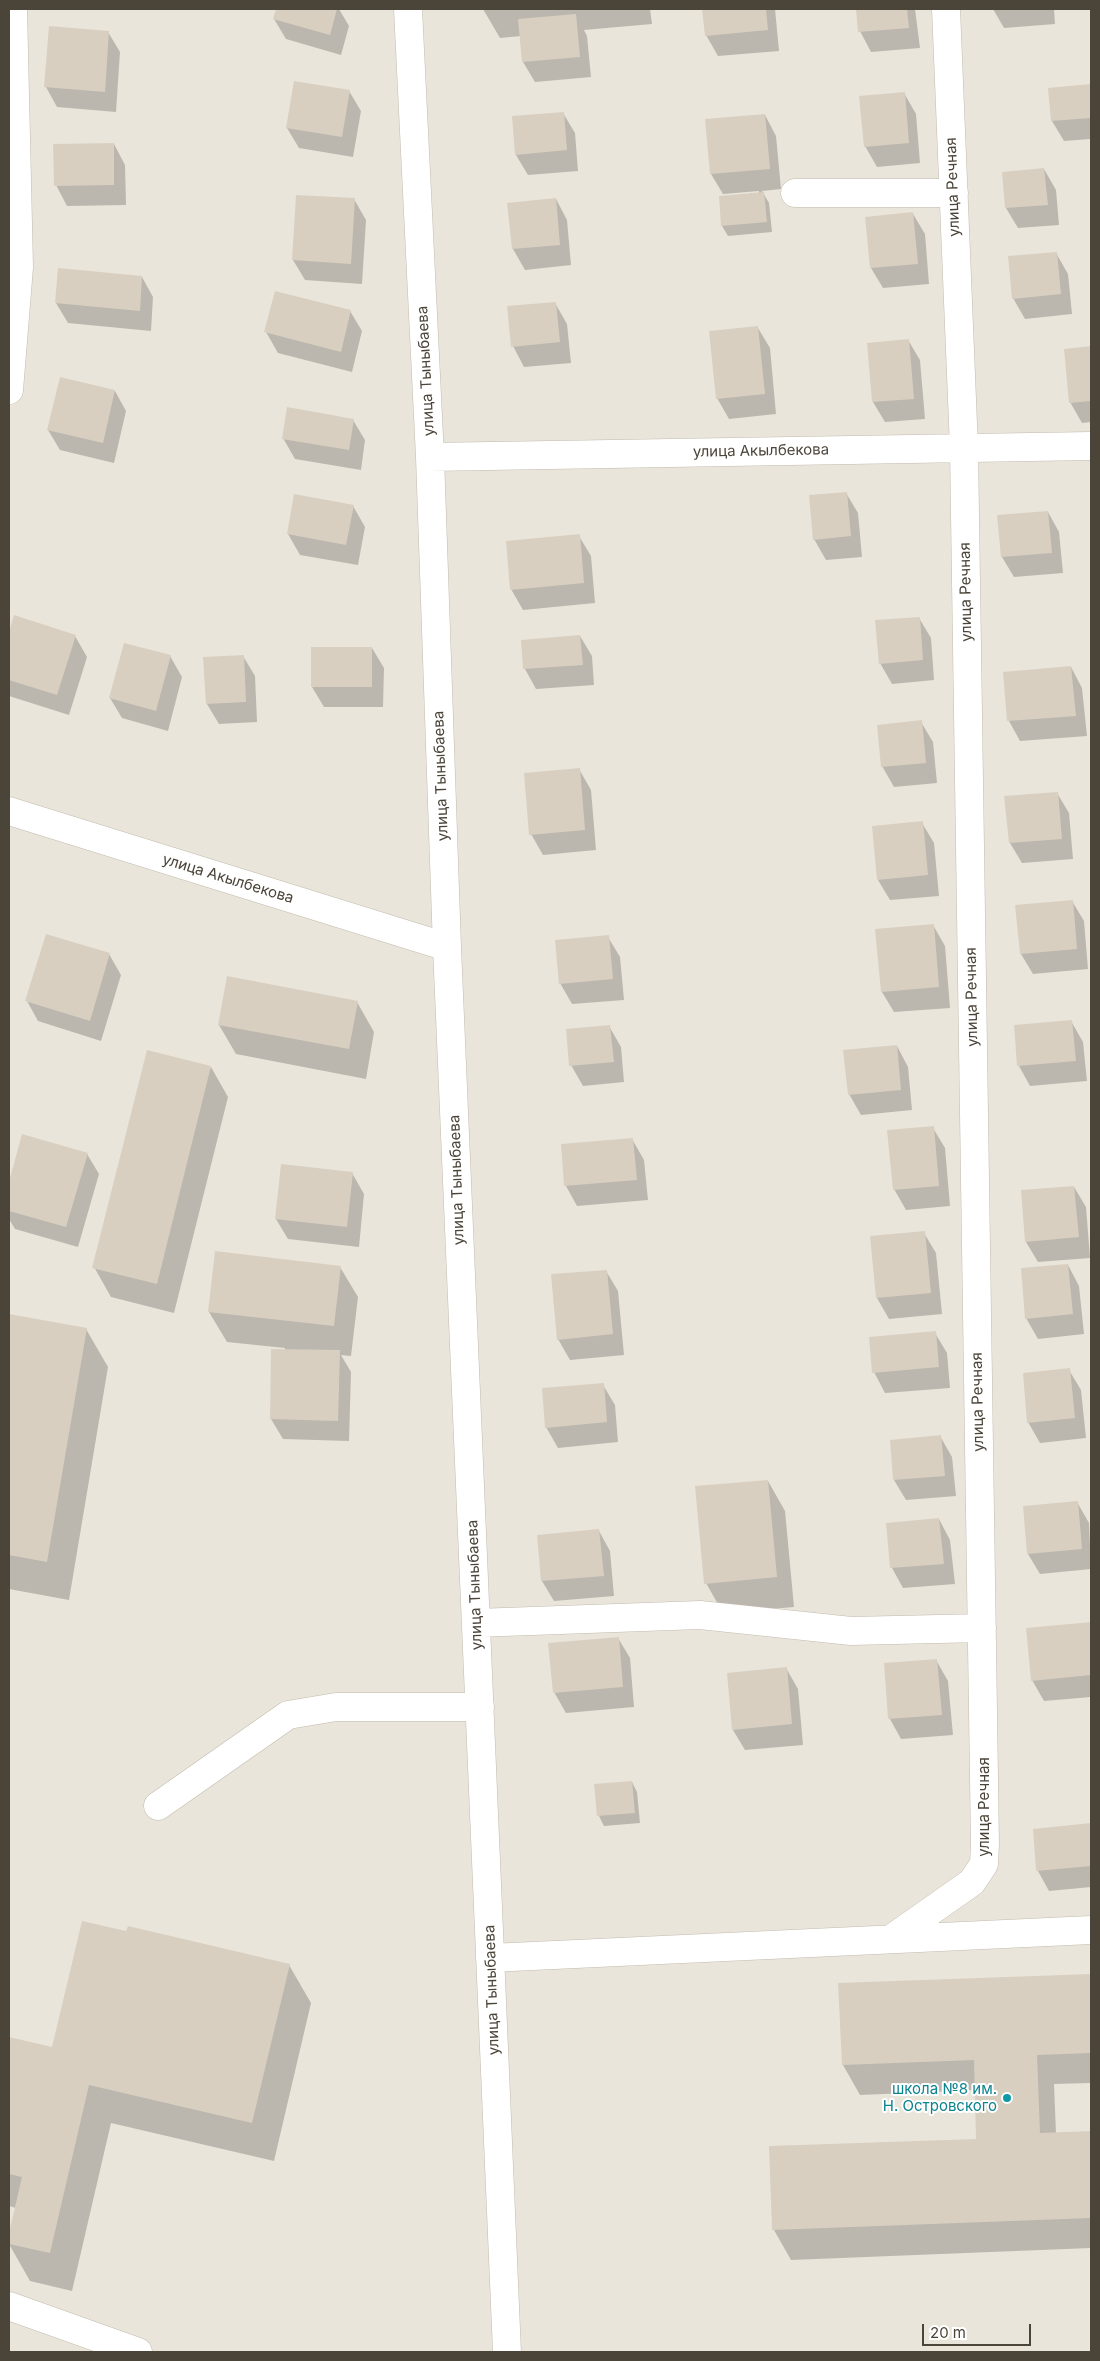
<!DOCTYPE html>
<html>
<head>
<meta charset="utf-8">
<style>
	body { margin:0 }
	#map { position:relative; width:1100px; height:2361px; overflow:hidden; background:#f6f3ec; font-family:Inter,sans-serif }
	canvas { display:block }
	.frame { position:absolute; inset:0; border:10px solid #4b4439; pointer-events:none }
	.scale { position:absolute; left:922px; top:2324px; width:109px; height:22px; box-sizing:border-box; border:2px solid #4b4439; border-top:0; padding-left:6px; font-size:15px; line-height:18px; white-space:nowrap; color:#4b4439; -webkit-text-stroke:4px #fff; paint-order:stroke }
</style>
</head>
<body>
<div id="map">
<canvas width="1100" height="2361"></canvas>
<div class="frame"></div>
<div class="scale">20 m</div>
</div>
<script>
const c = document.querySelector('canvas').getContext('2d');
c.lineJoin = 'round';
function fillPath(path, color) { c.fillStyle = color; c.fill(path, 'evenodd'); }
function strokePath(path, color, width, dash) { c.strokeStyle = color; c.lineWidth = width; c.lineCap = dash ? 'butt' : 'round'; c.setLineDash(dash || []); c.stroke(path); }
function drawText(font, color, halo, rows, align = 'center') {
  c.font = font + ' Inter,sans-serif'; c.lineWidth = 4; c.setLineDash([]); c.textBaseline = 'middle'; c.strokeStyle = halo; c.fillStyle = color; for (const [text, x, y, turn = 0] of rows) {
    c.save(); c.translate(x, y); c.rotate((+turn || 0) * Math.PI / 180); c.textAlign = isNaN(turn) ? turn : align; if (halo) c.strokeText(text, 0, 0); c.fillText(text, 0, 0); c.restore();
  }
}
fillPath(new Path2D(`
	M9,9H1091V2352H9Z`), '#eae5da');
fillPath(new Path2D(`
	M277,9H339L349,26L341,55L286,39L274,19Z
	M483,9H650L652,24L584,30L587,36L591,77L535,82L523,62L521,36L500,38Z
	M703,9H775L779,51L718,56L706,35Z
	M858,9H915L920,48L871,52L860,31Z
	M993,9H1054L1055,24L1004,28Z
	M108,32L120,52L116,112L57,107L46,87Z
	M1091,85V139L1064,141L1052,121L1049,89Z
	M349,91L361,111L353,157L299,148L287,128Z
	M904,93L916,114L920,163L877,167L865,146Z
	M563,113L575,133L578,171L528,175L516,155Z
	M765,115L776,136L781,189L762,191L769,203L772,232L728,236L722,226L720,197L759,193V191L723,194L711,174Z
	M114,144L125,165L126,205L67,206L56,185Z
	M1044,169L1056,190L1059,225L1018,228L1006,208L1003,173Z
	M354,199L366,220L362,284L305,280L293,260Z
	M556,199L567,220L571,265L525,270L513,249L508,204Z
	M913,214L925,234L929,284L883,288L871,268Z
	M1056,253L1068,274L1072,314L1025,319L1013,298Z
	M142,277L153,297L151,331L68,323L56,303Z
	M555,303L567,324L571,363L524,367L513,346Z
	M350,311L362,331L352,372L278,353L266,332Z
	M758,328L770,348L776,414L729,419L717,398Z
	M908,340L920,360L925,419L885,422L873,402Z
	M1091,347V422L1082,423L1070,402L1066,350Z
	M115,391L126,411L114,463L60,450L48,430Z
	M353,420L365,440L361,470L295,459L283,438Z
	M846,493L858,513L862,557L826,560L814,539Z
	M353,506L365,527L358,565L300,555L288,534Z
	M1048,512L1059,532L1063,573L1014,577L1002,557Z
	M579,536L591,556L595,603L523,610L511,589Z
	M15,617L75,636L87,657L69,715L9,696V636Z
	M919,618L931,638L934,680L892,684L880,663Z
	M580,636L592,656L594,685L536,689L525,669L522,641Z
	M372,648L384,668L383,707H324L312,687Z
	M170,656L182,677L168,731L122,718L110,698Z
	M243,656L255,676L257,722L219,724L207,704Z
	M1071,667L1082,688L1087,736L1020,741L1009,721Z
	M921,722L933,742L937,783L894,787L882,766Z
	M579,769L591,790L596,850L543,855L531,834Z
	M1057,793L1069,813L1073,859L1022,863L1010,843L1006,797Z
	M922,823L934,843L939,896L890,900L878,880Z
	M1072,901L1084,921L1088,969L1033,974L1021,954Z
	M933,925L945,946L950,1008L894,1012L882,992L876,930Z
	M608,937L620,957L624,1000L572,1004L560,983Z
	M109,954L121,975L101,1041L38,1021L27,1001Z
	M357,1002L374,1032L366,1079L236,1054L219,1025Z
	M1071,1021L1083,1042L1087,1081L1030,1086L1019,1066Z
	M609,1026L621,1047L624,1082L583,1086L571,1065Z
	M897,1046L908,1067L912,1110L861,1115L849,1094Z
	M211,1067L228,1097L174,1313L111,1297L94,1267Z
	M933,1128L945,1148L950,1206L906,1210L894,1189Z
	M23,1136L87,1154L99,1174L78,1247L15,1229L9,1219V1187Z
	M632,1139L644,1160L648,1200L577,1206L566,1186L562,1145Z
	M352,1173L364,1194L359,1247L288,1239L276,1219Z
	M1074,1187L1086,1207L1090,1258L1038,1262L1026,1242L1022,1192Z
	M924,1233L936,1253L942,1314L889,1319L877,1298L872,1237Z
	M1068,1265L1079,1286L1084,1334L1038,1339L1026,1318Z
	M340,1267L358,1297L351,1356L341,1355L351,1372L349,1441L283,1439L271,1419L285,1348L227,1342L209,1312Z
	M606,1271L618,1291L624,1355L570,1360L558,1339Z
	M9,1316L86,1329L108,1367L69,1600L9,1589Z
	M935,1333L947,1353L950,1388L885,1393L874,1372Z
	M1069,1370L1081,1390L1086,1438L1040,1443L1028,1422Z
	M603,1385L615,1405L618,1442L558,1448L546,1427Z
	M940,1436L952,1457L956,1496L906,1500L894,1480Z
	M768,1481L785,1511L794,1607L723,1613L706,1583Z
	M1077,1502L1089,1523L1091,1569L1040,1574L1028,1554Z
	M939,1519L950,1540L955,1584L903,1588L892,1568L888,1524Z
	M599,1531L610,1551L614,1596L554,1601L542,1581Z
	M1091,1624V1697L1044,1701L1032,1680L1027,1629Z
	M618,1638L630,1658L634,1707L566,1713L554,1692Z
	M936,1660L948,1681L953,1735L901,1739L890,1719Z
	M786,1668L798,1689L803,1745L745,1750L733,1730Z
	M632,1782L637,1792L640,1823L604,1826L599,1816Z
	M1091,1824V1887L1049,1891L1038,1871L1034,1830Z
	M289,1965L311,2003L274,2161L111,2123L72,2291L30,2281L9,2244L16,2208L9,2206V2038L53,2048Z
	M1091,1975V2083L1054,2084L1056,2133L1091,2132V2248L791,2260L774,2230L978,2140L976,2090L860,2095L843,2065L839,1984Z`), '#0003');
fillPath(new Path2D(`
	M276,9H337L330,35L273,19Z
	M702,9H766L768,30L705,36Z
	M856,9H907L909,28L858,32Z
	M576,14L580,57L522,62L518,19Z
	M49,26L109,31L105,92L44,87Z
	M294,81L350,90L342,137L286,128Z
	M1091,84V118L1051,121L1048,88Z
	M905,92L909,143L864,147L859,96Z
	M564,112L567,150L515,155L512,116Z
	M765,114L770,169L710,174L705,119Z
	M114,143V185L54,186L53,144Z
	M1044,168L1048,205L1005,208L1002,172Z
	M764,192L767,222L721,226L719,196Z
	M296,195L355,198L351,264L292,260Z
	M556,198L560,245L512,249L507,203Z
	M913,212L918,264L870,268L865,217Z
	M1057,252L1061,294L1012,299L1008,256Z
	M58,268L142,276L140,311L55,303Z
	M275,291L351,310L341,352L264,332Z
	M556,302L560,342L511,347L507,306Z
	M758,326L765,394L716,399L709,331Z
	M909,339L914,399L872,402L867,343Z
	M1091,346V401L1069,403L1064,349Z
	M60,377L115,390L103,443L47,430Z
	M287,407L354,419L349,450L282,439Z
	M847,492L851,536L813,540L809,495Z
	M294,494L354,505L346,545L287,534Z
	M1048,511L1052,553L1001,557L997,515Z
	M580,534L584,583L510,590L506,541Z
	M14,615L76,635L57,695L9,680V632Z
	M920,617L923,660L879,664L875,620Z
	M580,635L583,665L523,669L521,640Z
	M124,643L171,655L156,711L109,698Z
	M311,647H372V687H311Z
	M244,655L246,702L206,704L203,657Z
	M1071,666L1076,716L1007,721L1003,672Z
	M922,720L926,763L881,767L877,725Z
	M580,768L585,830L529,835L524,773Z
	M1058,792L1062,839L1009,843L1004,796Z
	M923,821L928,875L877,880L872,826Z
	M1073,900L1077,949L1020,954L1015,905Z
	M934,924L939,987L881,992L875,929Z
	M46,934L110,953L90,1021L25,1001Z
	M609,935L613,979L559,984L555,940Z
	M227,976L358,1001L349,1049L218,1025Z
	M1072,1020L1076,1061L1017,1066L1014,1025Z
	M610,1025L614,1062L569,1066L566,1029Z
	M897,1045L901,1090L848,1095L843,1050Z
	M147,1050L211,1066L157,1284L92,1268Z
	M934,1126L939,1186L893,1190L887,1130Z
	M22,1134L88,1153L66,1227L9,1211V1182Z
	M633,1138L637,1180L564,1186L561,1144Z
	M281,1164L353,1172L347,1227L275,1219Z
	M1074,1186L1079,1237L1025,1242L1021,1190Z
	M925,1231L931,1293L876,1298L870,1236Z
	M215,1251L341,1266L334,1326L208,1312Z
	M1068,1264L1073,1314L1025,1319L1021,1268Z
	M607,1270L613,1334L557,1340L551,1274Z
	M9,1314L87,1328L47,1562L9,1555Z
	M936,1331L939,1367L872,1373L869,1337Z
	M271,1349L340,1350L338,1421L270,1419Z
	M1070,1368L1075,1418L1027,1423L1023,1373Z
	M604,1383L607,1422L545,1428L542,1388Z
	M941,1435L945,1476L893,1480L890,1440Z
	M768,1480L777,1577L704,1584L695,1486Z
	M1078,1501L1082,1549L1027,1554L1023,1506Z
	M939,1518L944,1564L890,1568L886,1523Z
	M599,1529L604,1576L541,1581L537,1535Z
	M1091,1622V1675L1031,1681L1026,1628Z
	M619,1637L623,1687L553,1693L548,1643Z
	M937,1659L942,1715L888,1719L884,1663Z
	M787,1667L792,1724L732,1730L727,1673Z
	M632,1781L635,1813L597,1816L594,1784Z
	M1091,1823V1866L1036,1871L1033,1829Z
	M82,1921L126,1931L128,1926L290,1964L252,2123L89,2085L50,2253L9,2244V2233L22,2177L9,2174V2037L52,2047Z
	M1091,1974V2053L1037,2055L1040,2133L1091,2131V2218L772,2230L769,2146L976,2139L974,2060L842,2065L838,1983Z`), '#d8cfc1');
const minor = new Path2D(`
	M408,9L430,457L447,947L507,2352
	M795,193H954
	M9,390L19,267L13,9
	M430,457L1091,446
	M9,811L447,947
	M476,1623L700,1615L851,1631L982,1628
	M158,1806L288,1715L336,1707H480
	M891,1939L972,1882L984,1864L985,1844L964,448L946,9
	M490,1958L1091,1930
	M9,2306L138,2352`);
strokePath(minor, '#c2bbae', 29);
strokePath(minor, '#fff', 28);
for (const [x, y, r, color] of [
	[1007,2098,5,"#0f9aa8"]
]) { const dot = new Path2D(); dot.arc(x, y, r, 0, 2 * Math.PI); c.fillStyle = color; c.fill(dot); strokePath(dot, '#fff', 2); }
drawText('15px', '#4b4439', '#fff', [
	["улица Речная",953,187,-92],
	["улица Тыныбаева",426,371,-93],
	["улица Акылбекова",761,451,-1],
	["улица Речная",966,592,-91],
	["улица Тыныбаева",441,776,-92],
	["улица Акылбекова",228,879,17],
	["улица Речная",972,997,-91],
	["улица Тыныбаева",457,1180,-92],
	["улица Речная",978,1402,-91],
	["улица Тыныбаева",475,1585,-92],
	["улица Речная",984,1807,-90],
	["улица Тыныбаева",492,1990,-92]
]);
drawText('15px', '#0d838f', '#fff', [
	["школа №8 им.",997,2089],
	["Н. Островского",997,2106]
], 'right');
</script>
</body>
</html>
